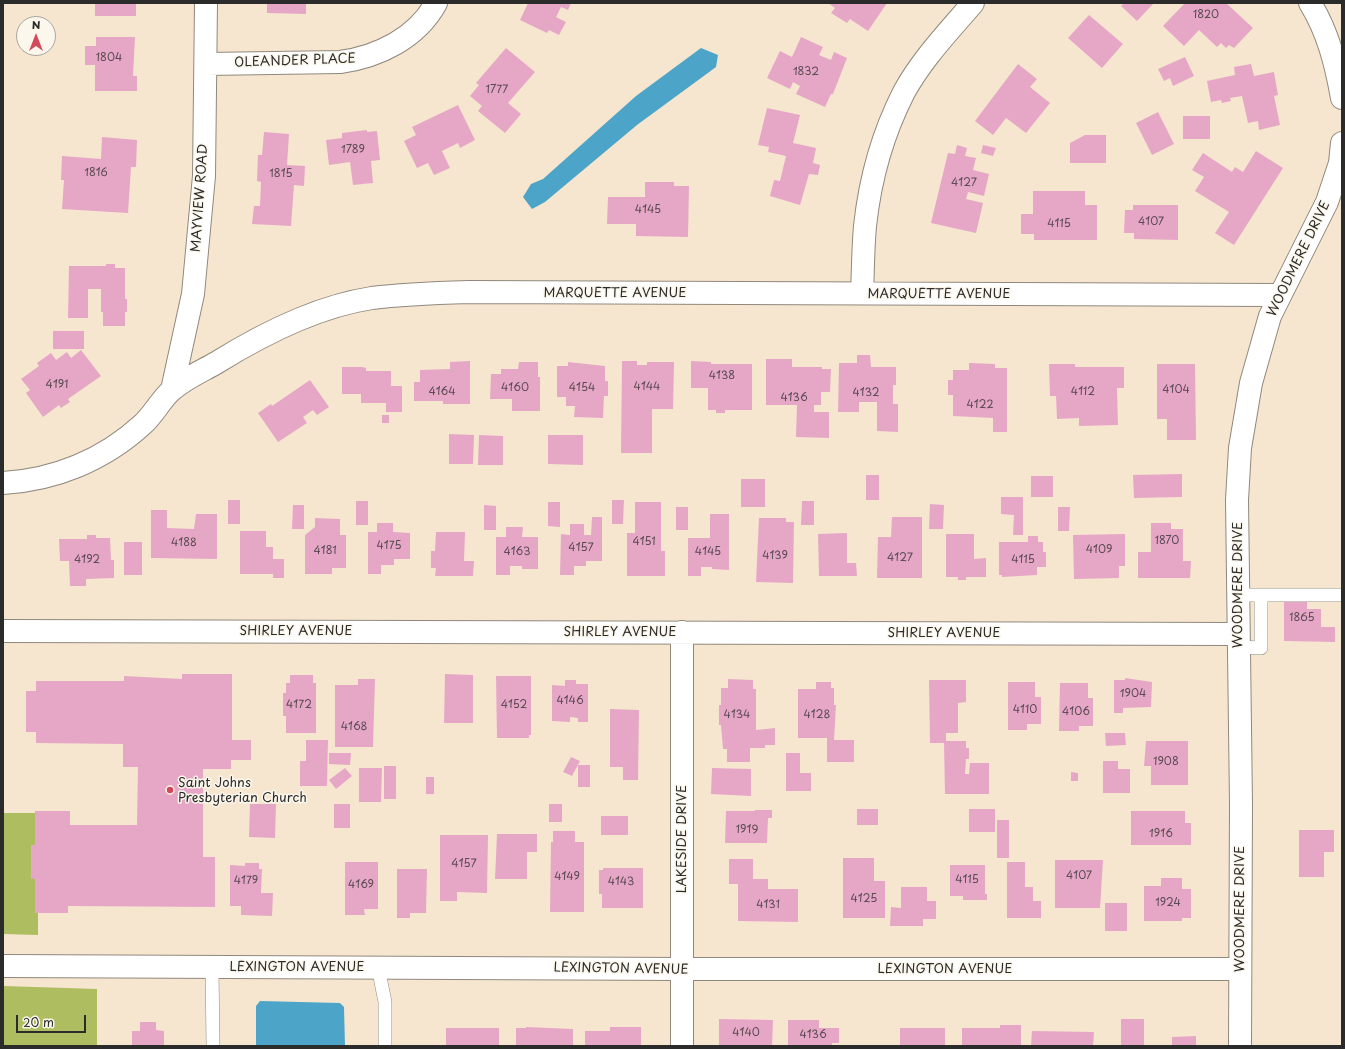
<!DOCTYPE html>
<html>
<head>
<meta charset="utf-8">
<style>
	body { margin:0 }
	#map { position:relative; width:1345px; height:1049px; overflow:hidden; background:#f6e6cf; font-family:"Playpen Sans",sans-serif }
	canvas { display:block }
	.frame { position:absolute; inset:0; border:4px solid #2b2b2b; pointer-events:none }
	.north { position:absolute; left:16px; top:16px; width:40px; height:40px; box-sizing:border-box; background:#fbf7ec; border:1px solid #a8a59f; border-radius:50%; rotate:0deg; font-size:11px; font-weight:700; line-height:16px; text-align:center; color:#2b2b2b }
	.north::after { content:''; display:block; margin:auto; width:14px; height:18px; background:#d1495b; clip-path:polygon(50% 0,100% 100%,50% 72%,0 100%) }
	.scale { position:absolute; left:16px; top:1015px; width:70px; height:18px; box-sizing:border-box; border:2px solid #2b2b2b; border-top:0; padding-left:5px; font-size:12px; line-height:14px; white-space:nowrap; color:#2b2b2b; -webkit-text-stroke:3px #fbf7ec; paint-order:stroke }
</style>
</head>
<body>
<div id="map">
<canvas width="1345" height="1049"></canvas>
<div class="frame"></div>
<div class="north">N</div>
<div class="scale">20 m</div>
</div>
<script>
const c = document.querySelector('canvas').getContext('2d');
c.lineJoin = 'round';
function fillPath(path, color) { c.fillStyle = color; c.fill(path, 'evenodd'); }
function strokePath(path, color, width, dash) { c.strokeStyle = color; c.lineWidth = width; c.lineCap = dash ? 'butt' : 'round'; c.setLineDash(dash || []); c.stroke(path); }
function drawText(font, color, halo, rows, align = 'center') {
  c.font = font + ' "Playpen Sans",sans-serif'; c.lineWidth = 3; c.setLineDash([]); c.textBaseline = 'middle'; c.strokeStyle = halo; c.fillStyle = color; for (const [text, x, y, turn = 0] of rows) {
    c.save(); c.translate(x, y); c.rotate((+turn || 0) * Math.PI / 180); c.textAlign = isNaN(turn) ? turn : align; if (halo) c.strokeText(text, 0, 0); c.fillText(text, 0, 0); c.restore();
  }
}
fillPath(new Path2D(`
	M3,813H35V845H31V879H35V912L38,913V935L3,934Z
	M3,986L97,989V1046H3Z`), '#aebd5f');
fillPath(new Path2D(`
	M701,48L718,55L716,67L637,125L545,202L532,209L523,197L531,184L543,179L636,96Z
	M260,1001L340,1003L344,1007L345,1046H256V1006Z`), '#4ca5c9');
fillPath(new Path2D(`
	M95,3H136V16H95Z
	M267,3H306V14L267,13Z
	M528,3H571L568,10L561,7L556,17L566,22L559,35L549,30L547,33L520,20Z
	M828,3H887L868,31L850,19L847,23L831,13L835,8Z
	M1124,3H1154L1137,21L1121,6Z
	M1185,3H1226L1253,28L1234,48L1229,45L1226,48L1221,43L1217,47L1199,30L1184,46L1163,26Z
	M1089,15L1123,44L1102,68L1068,38Z
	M96,37H135L133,76H137V91H95V65H85V46H96Z
	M801,37L823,47L819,55L831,60L834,52L847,58L833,94H831L825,107L796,94L800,86L793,82L790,89L767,78L780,51L792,57Z
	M23,48H46V51L23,52Z
	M506,48L535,72L508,103L521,114L505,133L478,111L482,106L470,96L479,85L476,83Z
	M1185,57L1194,76L1173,86L1170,78L1164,81L1158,69Z
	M1018,64L1037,79L1030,87L1050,103L1026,133L1006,118L993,135L975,121Z
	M1251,64L1254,76L1274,72L1278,95L1274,96L1280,125L1259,130L1258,121L1248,123L1242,96L1230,98L1231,101L1222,103L1221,100L1211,102L1207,81L1235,75L1234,67Z
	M458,105L475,140L460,148L458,143L442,151L450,168L434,175L428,163L417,168L404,141L416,135L412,127Z
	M767,108L800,115L793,143L816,148L813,163L820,165L818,175L809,174L800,205L770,196L774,180L780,181L786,156L768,152L769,147L758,145Z
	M1158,112L1174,144L1152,155L1136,123Z
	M1183,116H1210V139H1183Z
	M367,130V132L377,131L380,160L371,161L373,183L353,185L350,162L329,165L326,140L342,138V133Z
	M264,132L289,134L287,165L305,166L304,186L294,185L291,226L252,224L254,206H260L261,182L257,181L258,155H262Z
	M1085,135H1106V163H1070V143Z
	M102,137L137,140L136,167H131L128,213L62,209L64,180H61L62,156L101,159Z
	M957,145L967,148L965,156L976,158L973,170L989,174L984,196L968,192L966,199L983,203L976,233L931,223L948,153L955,154Z
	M983,145L996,148L993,156L981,153Z
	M1256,151L1283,168L1234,245L1215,233L1229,212L1195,191L1204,177L1192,170L1203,153L1232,172L1235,167L1243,172Z
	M645,182H674V186H689L688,237L636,236V224H607L608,197H645Z
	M1033,191H1085V205H1097V240H1034V234H1021V214H1033Z
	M1133,205H1178V240L1134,239V233H1124L1125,210H1133Z
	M106,264H115V268H125V299H127V312H125V326H103V312H101V289H88V318H68L69,266H106Z
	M53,331H84V349H53Z
	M81,350L101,376L68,399L70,402L61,408L59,405L43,417L26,393L30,390L21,379L39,366L37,363L51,353L56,360L67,352L71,358Z
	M857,355H870L871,367H896V385H893V404H898V432L877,431V402H859V412H838L839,363H857Z
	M766,359H792V367H822V369H831L830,392H821V405H814V412H829V438L796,437L797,405H766Z
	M470,361V404H443V401H414V382H420V370L450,369V362Z
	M622,361H637V365H647V362H674L673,409H652V453H621Z
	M691,361L711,362V364H752V410H725V413H716V410H708V388H691Z
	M519,362H538V377H540V411H512V399H490L491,374H501V369H518Z
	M568,362L605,366V381H608V396H604L603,418L574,417L575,406H566V397H557V366H568Z
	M969,363L995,364V368H1007V432H993V418L953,416V395H948V380H953V370H969Z
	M1049,364H1075V367H1124V388H1117L1118,425L1079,426V418L1057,419L1056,396H1050Z
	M1157,364H1195L1196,440H1167V419H1157Z
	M342,367H362L366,368V371H391V386H402V412H386V403H361V394H342Z
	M310,380L329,407L317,415L313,410L303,417L307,423L278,442L258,413L271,404L272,406Z
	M382,415H389V423H382Z
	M449,434L474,435L473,464H449Z
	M479,435L503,436V465H478Z
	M548,435H583V465L548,464Z
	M1182,474V497L1134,498L1133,475Z
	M866,475H879V500H866Z
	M1031,476H1053V497H1031Z
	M741,479H765V507H741Z
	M1001,497H1023V535H1013L1014,515L1001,514Z
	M228,500H240V524H228Z
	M612,500H624L623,524H612Z
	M356,501H368V525H356Z
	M802,501H814V525H801Z
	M548,502H560V527L548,526Z
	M635,502H661V551H665V576H627V533H635Z
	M930,504L944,505L943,529H929Z
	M293,505H304V529H292Z
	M484,505L496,506V530H484Z
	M676,507H688V530H676Z
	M1058,507H1070L1069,531H1058Z
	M151,510H167V528L194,529L196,514H217V559L151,558Z
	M710,514H729V570L712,569V567H701V576H688V538H710Z
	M592,517H602V561H586V566H574V575H560L561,534L570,535V524H584V535H591Z
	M892,517H922V578H877L878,537H891Z
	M315,518L340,519V535H346V568H332V574H305V535L315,527Z
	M759,518H786V522H794L793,583L756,582Z
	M377,523H393V532L410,533V559H394V565H381V574H368V532H377Z
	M1151,523H1171V529H1183V561H1191L1190,578H1138V552H1151Z
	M506,527H523L522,537H538V569H522V566H510V575H496V537H506Z
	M240,531H266V547H273V559H284V578H273V574H240Z
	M436,532H465L464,561H474L473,576H435L436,568H431V551H435Z
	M847,533V563H856L857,576H819L818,534Z
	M946,534H974V559L986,558V577H966V580H958V577H946Z
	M1125,534V566H1119V578L1074,579L1073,535Z
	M87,535H96V538H110L111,560H114V578L86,579V586H70L69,561H60L59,539H87Z
	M1028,536H1038V542H1043V552H1046V567H1037V575L1002,577V575H999V542H1028Z
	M124,542H142V575H124Z
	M1284,599L1307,600V609H1321V627H1335V642L1284,641Z
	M182,674H232V740H251V760H231V769H203V857H215V907L68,906V913H35V879H31V845H35V811H70V825H137L138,767H123V744L36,743V732H26V691H36V681H124V676L182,679Z
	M445,674L473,675V723H444Z
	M290,675H313V683H316V733H286V716H283V693H286V683H290Z
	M496,676H531V735H529V738H497Z
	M1125,678L1152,682L1151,707L1123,708V713H1114V680H1125Z
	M358,679H375L373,747H335V685H358Z
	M728,679L753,680V689H756V730L775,728V745H765V748H750V762H727V749H723L721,725H719V705H721V688H728Z
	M565,680H576V684H588V722H578V718L570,717V722L552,721V685L565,686Z
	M929,680H966V702L958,703V733H946V741H966V748H969V759H966L965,774H969L970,763H989V794H945L944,743H930Z
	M816,682H831V688H834V705H836L834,740H854V762H827V738H798V689H816Z
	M1008,682H1035V697H1041V724H1027V730H1008Z
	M1060,683H1088V698H1093V726H1079V731H1059Z
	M610,709L639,710L638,780H623V767H610Z
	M1105,733H1125L1126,745L1106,746Z
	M306,740H328L327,786H300V761H306Z
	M1146,741H1188V785H1151V766H1144Z
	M329,753H351L350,765L329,764Z
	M786,753H800V773H811V791H786Z
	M571,757L580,761L572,776L563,772Z
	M1103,761H1118V769H1130V793H1103Z
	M578,765H590V787H578Z
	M384,766H396V799H384Z
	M345,768L352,776L336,789L329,780Z
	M359,768H382L381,802H359Z
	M712,768L751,769V796L711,794Z
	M1071,772L1078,773V781H1071Z
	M426,777H434V794H426Z
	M250,804H276L275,838L249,837Z
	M334,804H350V828H334Z
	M549,804H562V822H549Z
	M857,809H878V825H857Z
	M969,809H995V832H969Z
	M755,810H772V818H768L767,843H725L726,811H755Z
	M1131,811H1185V823H1191V845H1131Z
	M601,816H628V835H601Z
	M997,820H1009V858H997Z
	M1299,830H1334V852H1324V877H1299Z
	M553,831H575V842H584V912H550L551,842H553Z
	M497,834H537V852H527V879H495Z
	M440,835H488L487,893L457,892V901H440Z
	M843,858H874V881H885V918H843Z
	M729,859H753V879H768V889H798V922L738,921V884H729Z
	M1055,860H1103L1100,908H1055Z
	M345,862H378V909H364L365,915H345Z
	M1007,862H1025V887H1033V901H1041V918H1007Z
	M245,863H259V869H262L261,893H273L272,916L241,915V906H230V865L245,866Z
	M950,865H985V894H987V900H963V896H950Z
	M603,868H643V908H602V894H599V870H603Z
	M397,869H427L426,913H410V918H397Z
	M1161,878H1182V889H1191V918H1182V921H1144V886H1161Z
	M901,887H927V901H936V919H923V926H890L891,907L901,908Z
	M1105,903H1127V931H1105Z
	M719,1019L773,1020L772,1046H719Z
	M1121,1019H1144V1046H1121Z
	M788,1020H819V1028H839V1043H832V1046H788Z
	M140,1022H156V1030L164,1031V1046H132V1031H140Z
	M1000,1025H1021V1046H962V1028H1000Z
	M526,1027L573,1029V1046H516V1028H526Z
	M610,1027H641V1046H585V1031H610Z
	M446,1028H499V1046H446Z
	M900,1028H945V1046H900Z
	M1032,1031L1094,1032L1093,1046H1031Z
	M1196,1036V1046H1172V1037Z`), '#e6a7c7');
const service = new Path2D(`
	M1238,595H1342
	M1238,647L1261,648V595
	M212,967L213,1046
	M378,967L385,1002V1046`);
const minor = new Path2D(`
	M1310,3C1328,32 1336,64 1342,98
	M206,64L340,62C378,57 417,38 436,3
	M862,293C863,271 863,248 865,226C870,180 883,133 904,92C922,59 949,31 973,3
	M172,390L193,294L204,176L206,3
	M3,483C55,480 104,460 143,424C154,414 162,398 172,390C184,379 202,371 216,363C261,335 319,306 372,298C404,294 436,293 469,292L1279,295
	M3,631L1238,634
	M3,966L682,969H1239
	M682,1046V632
	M1240,1046L1241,804L1237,500L1240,448L1251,383L1270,316L1327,202L1340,163L1342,143`);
strokePath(service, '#90887d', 14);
strokePath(minor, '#90887d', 24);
strokePath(service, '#fff', 13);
strokePath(minor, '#fff', 22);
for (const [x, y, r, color] of [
	[170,790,4,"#d1495b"]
]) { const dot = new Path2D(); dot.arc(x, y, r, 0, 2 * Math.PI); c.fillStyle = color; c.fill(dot); strokePath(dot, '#fbf7ec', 1.5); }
drawText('11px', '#5a4a52', null, [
	["1820",1206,15],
	["1804",109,58],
	["1832",806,72],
	["1777",497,90],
	["1789",353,150],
	["1816",96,173],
	["1815",281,174],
	["4127",964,183],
	["4145",648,210],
	["4107",1151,222],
	["4115",1059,224],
	["4138",722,376],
	["4191",57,385],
	["4144",647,387],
	["4160",515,388],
	["4154",582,388],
	["4104",1176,390],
	["4164",442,392],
	["4112",1083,392],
	["4132",866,393],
	["4136",794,398],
	["4122",980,405],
	["1870",1167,541],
	["4151",644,542],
	["4188",184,543],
	["4175",389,546],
	["4157",581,548],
	["4109",1099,550],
	["4181",325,551],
	["4163",517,552],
	["4145",708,552],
	["4139",775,556],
	["4127",900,558],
	["4192",87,560],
	["4115",1023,560],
	["1865",1302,618],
	["1904",1133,694],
	["4146",570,701],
	["4172",299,705],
	["4152",514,705],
	["4110",1025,710],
	["4106",1076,712],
	["4134",737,715],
	["4128",817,715],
	["4168",354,727],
	["1908",1166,762],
	["1919",747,830],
	["1916",1161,834],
	["4157",464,864],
	["4107",1079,876],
	["4149",567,877],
	["4115",967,880],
	["4179",246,881],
	["4143",621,882],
	["4169",361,885],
	["4125",864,899],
	["1924",1168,903],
	["4131",768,905],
	["4140",746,1033],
	["4136",813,1035]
]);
drawText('13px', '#2b2b2b', '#fbf7ec', [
	["OLEANDER PLACE",295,61,-2],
	["MAYVIEW ROAD",200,198,-86],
	["WOODMERE DRIVE",1299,259,-64],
	["MARQUETTE AVENUE",615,293],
	["MARQUETTE AVENUE",939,294],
	["WOODMERE DRIVE",1238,585,-90],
	["SHIRLEY AVENUE",296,631],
	["SHIRLEY AVENUE",620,632],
	["SHIRLEY AVENUE",944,633],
	["LAKESIDE DRIVE",682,839,-90],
	["WOODMERE DRIVE",1240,909,-90],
	["LEXINGTON AVENUE",297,967],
	["LEXINGTON AVENUE",621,969,1],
	["LEXINGTON AVENUE",945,969]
]);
drawText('13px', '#2b2b2b', '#fbf7ec', [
	["Saint Johns",178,783],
	["Presbyterian Church",178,798]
], 'left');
</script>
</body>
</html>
